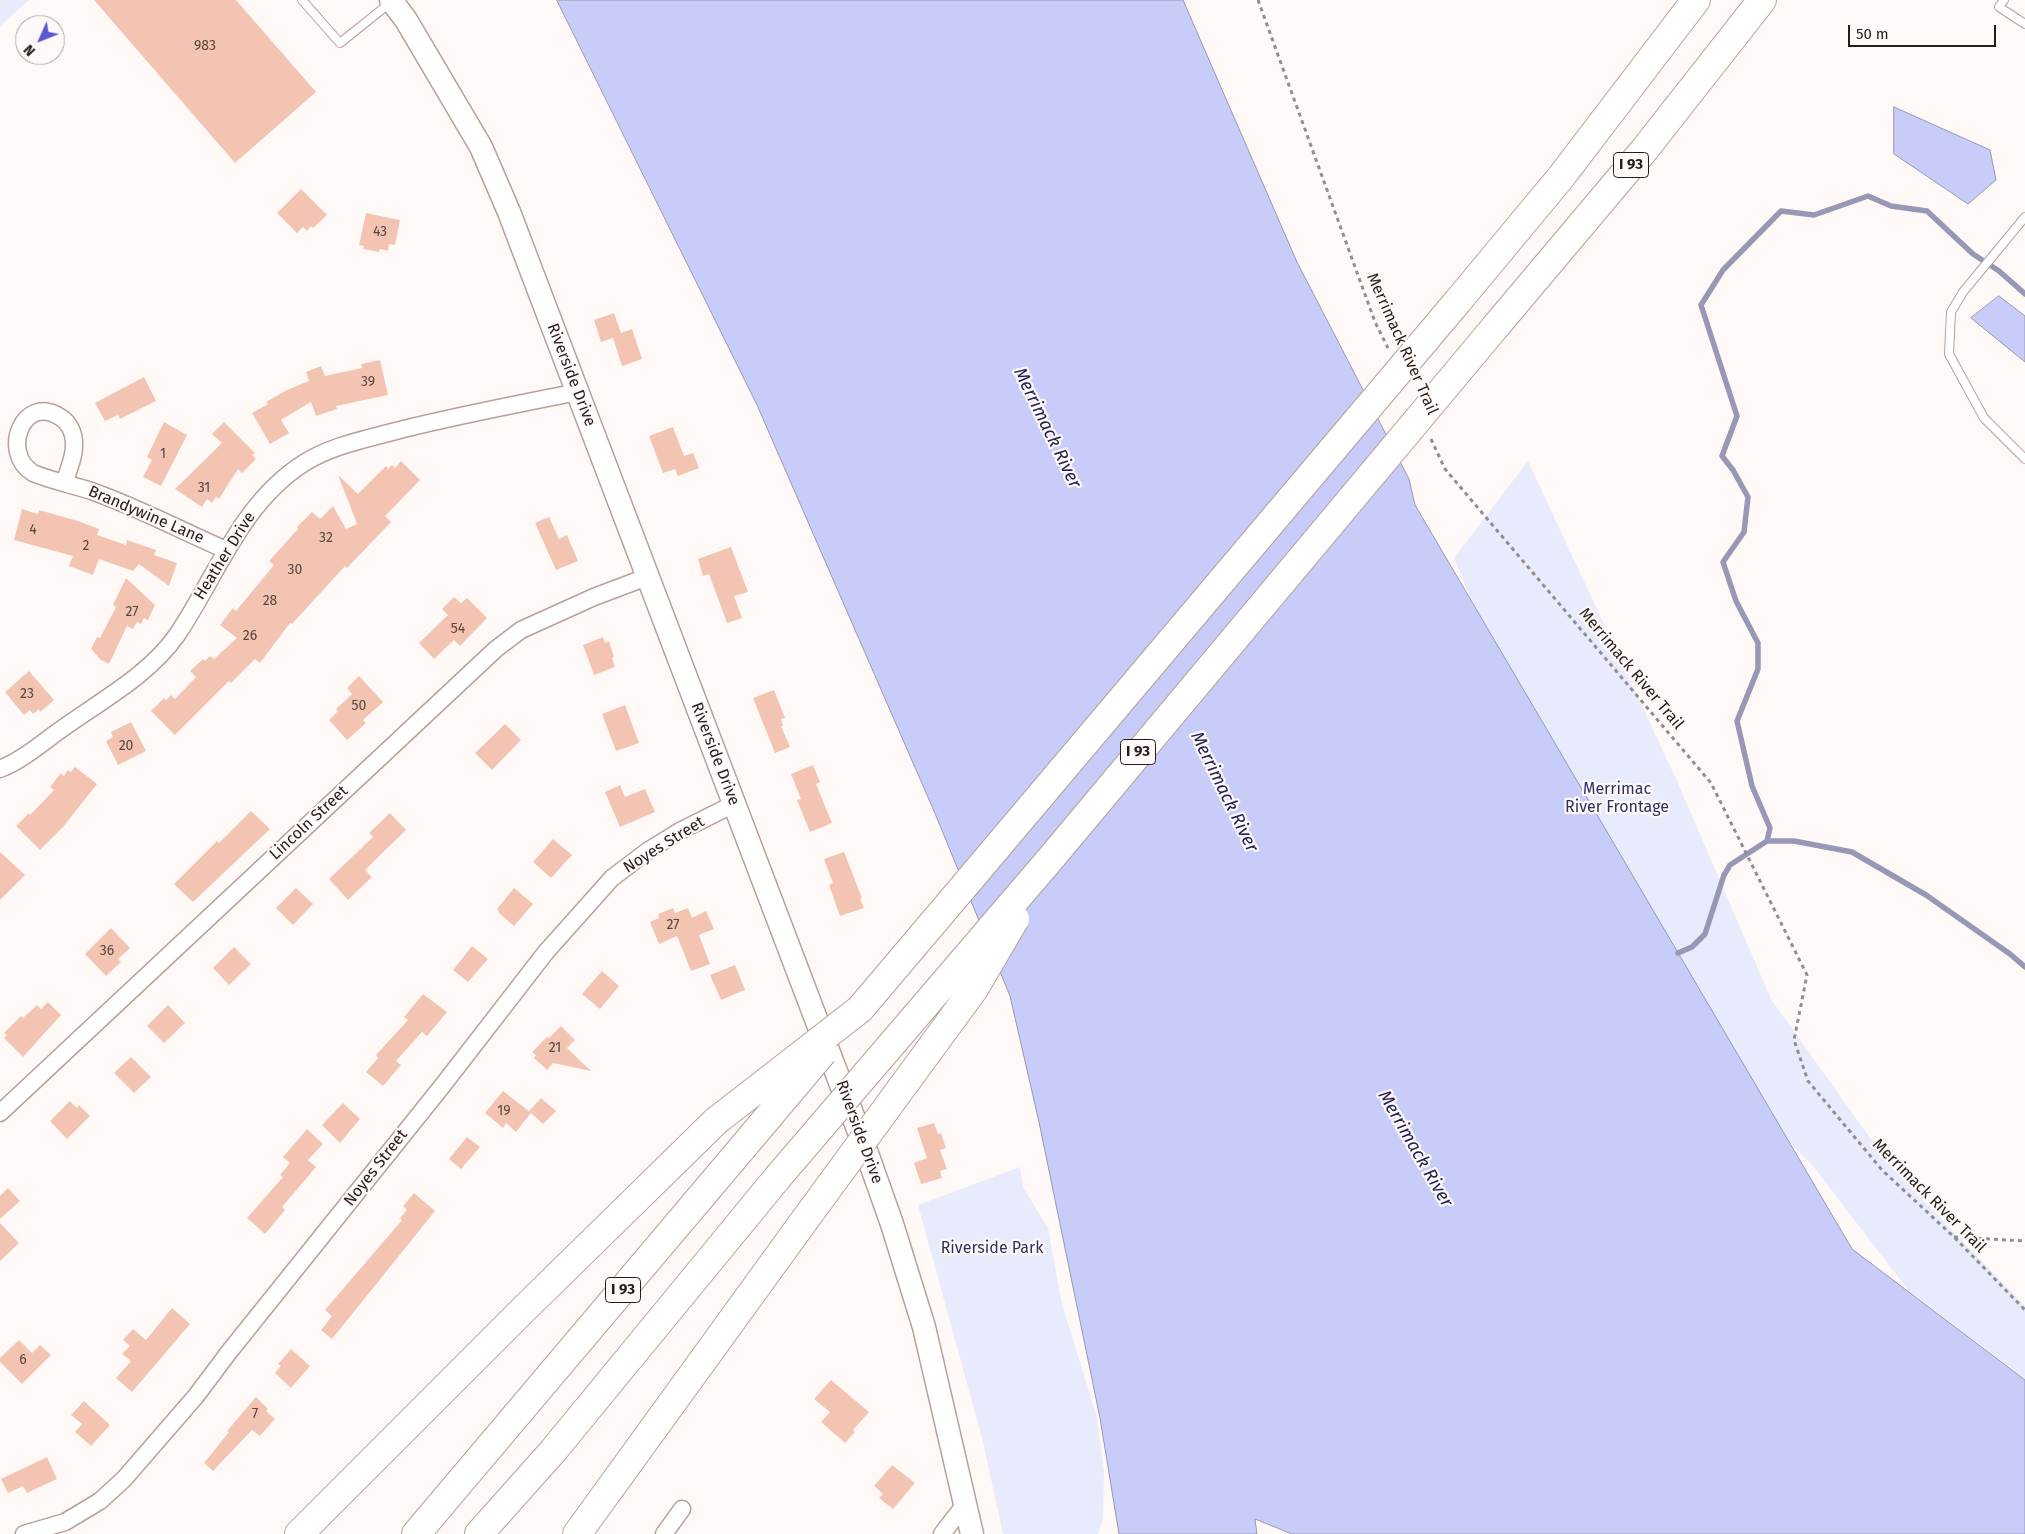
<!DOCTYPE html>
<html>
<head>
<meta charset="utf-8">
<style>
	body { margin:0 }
	#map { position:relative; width:2025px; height:1534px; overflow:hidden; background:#fef9f7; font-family:"Fira Sans",sans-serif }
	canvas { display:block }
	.north { position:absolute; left:15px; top:15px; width:50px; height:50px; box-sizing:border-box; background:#fef9f7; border:1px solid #a7a19f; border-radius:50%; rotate:226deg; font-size:14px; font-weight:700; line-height:20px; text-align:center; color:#251d1a }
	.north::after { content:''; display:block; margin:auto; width:18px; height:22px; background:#5858d0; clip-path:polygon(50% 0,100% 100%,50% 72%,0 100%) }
	.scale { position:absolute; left:1848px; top:25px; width:148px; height:22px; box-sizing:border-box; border:2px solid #251d1a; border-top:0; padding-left:6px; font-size:15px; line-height:18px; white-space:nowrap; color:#251d1a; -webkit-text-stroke:4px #fef9f7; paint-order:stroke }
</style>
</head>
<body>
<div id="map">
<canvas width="2025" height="1534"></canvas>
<div class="north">N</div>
<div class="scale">50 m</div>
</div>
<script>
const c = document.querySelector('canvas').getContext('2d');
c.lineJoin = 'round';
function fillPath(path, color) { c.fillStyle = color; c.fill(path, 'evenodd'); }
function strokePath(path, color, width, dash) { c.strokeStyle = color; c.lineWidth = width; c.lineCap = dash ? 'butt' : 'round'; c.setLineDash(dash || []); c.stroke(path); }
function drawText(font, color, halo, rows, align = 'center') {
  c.font = font + ' "Fira Sans",sans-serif'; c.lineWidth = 4.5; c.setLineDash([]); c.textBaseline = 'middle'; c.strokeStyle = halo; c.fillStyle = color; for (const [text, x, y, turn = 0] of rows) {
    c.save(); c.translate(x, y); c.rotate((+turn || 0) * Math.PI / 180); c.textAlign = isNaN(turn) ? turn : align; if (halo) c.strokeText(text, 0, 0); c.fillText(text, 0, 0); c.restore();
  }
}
fillPath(new Path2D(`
	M0,0H29L0,26Z
	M1528,461L1677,781L1771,999L1890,1166L2025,1306V1379L1908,1290L1813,1166L1729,1081L1493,654L1454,558Z
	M1020,1167L1023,1187L1048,1228L1062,1304L1097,1417L1104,1471L1103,1519L1098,1534H1003L983,1442L918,1205Z`), '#e8ebfc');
const water = new Path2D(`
	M557,0H1183L1297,262L1409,479L1415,505L1852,1249L2025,1380V1534H1292L1255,1519L1257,1534H1119L1100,1418L1039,1122L1010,996L934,811L757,405Z
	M1894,107L1990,150L1996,180L1968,204L1894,154Z
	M1999,296L2025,316V362L1971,318Z`);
fillPath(water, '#c7cdf8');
strokePath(water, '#9698b5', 1);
strokePath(new Path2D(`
	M1767,841H1794L1852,852L1926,895L2010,954L2025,967
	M1678,953L1692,947L1705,934L1724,875L1730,865L1767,841L1770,828L1752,786L1737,721L1758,669V643L1736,601L1723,562L1744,532L1748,497L1733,470L1722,456L1737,416L1701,305L1723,270L1781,211L1814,215L1868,196L1891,206L1927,211L1973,254L1999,271L2025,294`), '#9698b5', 5.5);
fillPath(new Path2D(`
	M94,0H236L316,92L235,163Z
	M301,189L327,215L313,228L311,226L307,231L303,227L297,233L277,213Z
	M366,213L400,220L395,245L389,244L388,251L380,249L379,252L363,249L364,246L359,245Z
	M614,313L621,333L632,329L642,359L622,366L613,338L601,342L594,320Z
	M380,360L388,395L336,406L337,409L316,416L311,402L281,420L289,433L270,444L252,413L268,404L266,402L287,390L309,381L306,372L321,366L325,376L362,368L361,364Z
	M144,377L156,401L120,419L118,415L105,421L95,403Z
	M164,422L187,435L161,486L143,477L152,460L147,457Z
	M224,422L255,453L252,455L256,459L242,473L238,469L219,499L216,497L212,503L207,499L202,507L175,489L222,443L212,434Z
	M673,427L684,456L693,453L699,468L678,476L675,469L663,473L649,436Z
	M401,461L420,480L385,516L391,522L347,568L345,566L292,624L290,623L260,663L255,659L231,683L229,681L175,735L151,711L164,698L166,700L171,695L175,699L196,677L190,671L203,659L205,661L210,656L214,659L237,638L220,625L233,608L236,611L274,565L269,561L298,529L297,527L312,512L320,519L333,506L346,529L357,524L338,475L358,494L386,466L388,469L392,465L395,468Z
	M22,509L38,514L39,510L78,521L99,529L97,535L126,545L127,540L156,550L154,555L177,563L169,586L139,564L133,571L99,559L93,575L69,566L73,556L14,540Z
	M549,517L559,539L567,535L578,561L556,570L535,523Z
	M731,547L748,592L734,596L742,618L727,623L709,574L703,576L698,559Z
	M126,578L155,605L148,620L144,618L141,624L137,622L133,629L127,626L109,664L101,660L91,649L97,637L100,638L116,607L113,605Z
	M454,597L461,603L467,598L487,618L460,646L454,640L434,659L419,643L448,615L442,609Z
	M603,637L605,643L609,641L614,657L612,658L615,667L594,675L583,645Z
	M29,671L54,700L40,712L39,709L33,714L30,710L24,715L5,692Z
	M359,676L383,702L363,720L366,723L347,740L329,720L338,711L336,709L352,694L347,688Z
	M774,690L785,718L781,719L783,726H781L790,747L775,753L753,698Z
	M625,705L639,743L616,751L602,714Z
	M131,722L146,751L118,765L106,741L113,737L111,732Z
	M505,724L521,740L492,770L475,753Z
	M813,765L820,782L816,784L832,823L810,832L797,800L801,799L791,774Z
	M75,767L97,784L63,827L40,850L16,826L29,813L30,815L54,790L50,787L61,773L64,776L68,770L71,772Z
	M620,785L625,797L645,789L655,812L620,827L605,792Z
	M251,811L270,829L193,902L174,884L217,841L219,843Z
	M390,813L406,830L365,870L372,877L348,900L329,879L373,837L369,833Z
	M553,839L572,855L551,878L533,862Z
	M0,852L25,875L0,900Z
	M844,852L862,898L860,899L864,908L840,916L829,885L833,883L824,859Z
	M296,888L313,904L293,925L276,908Z
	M514,888L533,904L514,926L498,912L499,911L497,909Z
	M673,908L675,913L688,908L692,918L706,911L714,929L699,935L710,964L691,971L677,936L659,944L650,922L659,918L658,914Z
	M111,928L130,948L118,959L121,962L106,976L85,954Z
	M472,946L488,959L468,982L453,970Z
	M234,947L251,964L229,985L213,968Z
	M735,965L745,990L721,1000L710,975Z
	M602,971L619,986L600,1009L582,994Z
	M423,994L447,1012L427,1036L422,1032L396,1061L401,1065L383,1086L366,1072L378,1058L376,1055L408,1020L404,1017Z
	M48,1002L61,1015L23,1057L4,1038L7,1035L4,1033L21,1016L23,1018L37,1005L41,1009Z
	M168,1005L185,1023L164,1043L147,1026Z
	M561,1026L575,1040L567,1048L591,1071L553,1063L547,1070L534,1058L536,1055L532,1052L547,1037L549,1038Z
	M131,1057L151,1077L134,1093L114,1073Z
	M503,1091L530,1112L529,1111L541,1098L556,1111L543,1124L531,1113L516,1132L506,1123L503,1128L485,1113Z
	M70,1101L77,1108L79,1105L90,1116L67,1139L50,1121Z
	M343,1103L360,1119L340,1143L322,1125Z
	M934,1123L938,1134L941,1133L946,1148L940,1150L947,1169L940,1171L942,1178L921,1184L914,1163L927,1158L917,1128Z
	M307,1129L323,1144L308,1160L316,1167L282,1207L285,1210L265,1234L247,1218L283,1177L280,1175L290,1163L283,1157Z
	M467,1137L480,1147L461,1169L449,1159Z
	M8,1188L20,1201L0,1219V1196Z
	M414,1193L435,1211L332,1339L321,1330L332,1316L325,1310L402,1220L400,1218L407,1210L403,1206Z
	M0,1223L19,1243L0,1261Z
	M172,1308L190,1324L132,1392L116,1378L131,1361L122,1354L130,1346L123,1340L133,1329L146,1340Z
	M19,1340L32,1353L40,1345L51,1355L22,1384L0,1362V1358Z
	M291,1349L310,1366L291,1388L275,1373L281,1366L278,1364Z
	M831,1380L869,1412L853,1430L855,1432L845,1443L821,1422L830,1412L814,1399Z
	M256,1397L268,1409L266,1411L275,1419L260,1436L252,1430L213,1471L204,1463L229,1432L227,1431Z
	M84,1401L110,1425L91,1446L75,1432L82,1424L71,1415Z
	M47,1457L57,1479L27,1493L23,1486L8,1493L1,1479Z
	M892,1465L915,1483L893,1509L879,1498L883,1494L874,1486Z`), '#f4c4b2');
const lane = new Path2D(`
	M302,0L340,43L390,3
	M2004,0L1999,7L2025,24
	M2025,217L1963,292L1951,312L1949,354L1984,418L2025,459`);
const street = new Path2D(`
	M64,483C68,471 75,456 74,443C74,433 69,422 60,417C23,393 0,453 33,473C52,481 74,485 94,492C139,508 182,531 226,550
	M0,769C23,760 43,742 63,728C102,700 149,675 177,635C217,576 240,504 304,463C331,446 362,440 392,432C453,416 515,405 577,392
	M0,1113L496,649L521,630L594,597L647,577
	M24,1534L65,1522L100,1501L124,1479L196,1396L229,1352L443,1085L546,952L612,878L649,850L680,831L734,804
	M664,1534L682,1509
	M942,1534L966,1503`);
const secondary = new Path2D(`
	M391,0L406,20L481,147L509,212L864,1145L892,1224L924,1327L972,1534`);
const highway = new Path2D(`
	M1458,301L1561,177L1696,0
	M1496,326L1645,149L1762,0
	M860,1009L971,878
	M299,1534L524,1309L716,1121
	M416,1534L743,1147
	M479,1534L553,1451L778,1177
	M577,1534L804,1221`);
strokePath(lane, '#b7a098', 10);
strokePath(street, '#b7a098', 19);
strokePath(secondary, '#b7a098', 25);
strokePath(highway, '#b7a098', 30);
strokePath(new Path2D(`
	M1258,0L1375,322L1388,348
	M1431,439L1445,469L1711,783L1807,975L1794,1040L1808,1081L1882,1170L1954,1237L2025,1310
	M1954,1237L2025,1241`), '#948d8b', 3, [4, 4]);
strokePath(lane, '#fff', 8);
strokePath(street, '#fff', 16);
strokePath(secondary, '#fff', 22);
strokePath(highway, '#fff', 28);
const highwayBridge = new Path2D(`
	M971,878L1458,301
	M716,1121L860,1009
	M743,1147L823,1052
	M778,1177L1052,857L1496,326
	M804,1221L974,989L1015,919`);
strokePath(highwayBridge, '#b7a098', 30, []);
strokePath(highwayBridge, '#fff', 28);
drawText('14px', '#594740', null, [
	["983",205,46],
	["43",380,232],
	["39",368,382],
	["1",163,454],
	["31",204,488],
	["4",33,530],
	["32",326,538],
	["2",86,546],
	["30",295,570],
	["28",270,601],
	["27",132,612],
	["54",458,629],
	["26",250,636],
	["23",27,694],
	["50",359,706],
	["20",126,746],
	["27",673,925],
	["36",107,951],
	["21",555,1048],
	["19",504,1111],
	["6",23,1360],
	["7",255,1414]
]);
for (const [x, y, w] of [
	[1631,165,35],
	[1138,752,35],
	[623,1290,35]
]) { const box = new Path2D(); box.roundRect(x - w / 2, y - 12.5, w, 25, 4); c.fillStyle = '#fef9f7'; c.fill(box); strokePath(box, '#251d1a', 1); }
drawText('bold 15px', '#251d1a', null, [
	["I 93",1631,165],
	["I 93",1138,752],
	["I 93",623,1290]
]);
drawText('16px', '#251d1a', '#fef9f7', [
	["Merrimack River Trail",1402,344,66],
	["Riverside Drive",571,375,69],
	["Brandywine Lane",146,515,23],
	["Heather Drive",225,556,-58],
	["Merrimack River Trail",1631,669,50],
	["Riverside Drive",715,754,69],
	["Lincoln Street",309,823,-43],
	["Noyes Street",664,845,-32],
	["Riverside Drive",859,1132,70],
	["Noyes Street",376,1168,-52],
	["Merrimack River Trail",1929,1196,45]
]);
drawText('16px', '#2d3064', '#fef9f7', [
	["Merrimac",1617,790],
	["River Frontage",1617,808],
	["Riverside Park",992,1249]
]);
drawText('italic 18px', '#212255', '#fef9f7', [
	["Merrimack River",1047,428,64],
	["Merrimack River",1224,792,64],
	["Merrimack River",1415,1149,60]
]);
</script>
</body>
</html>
